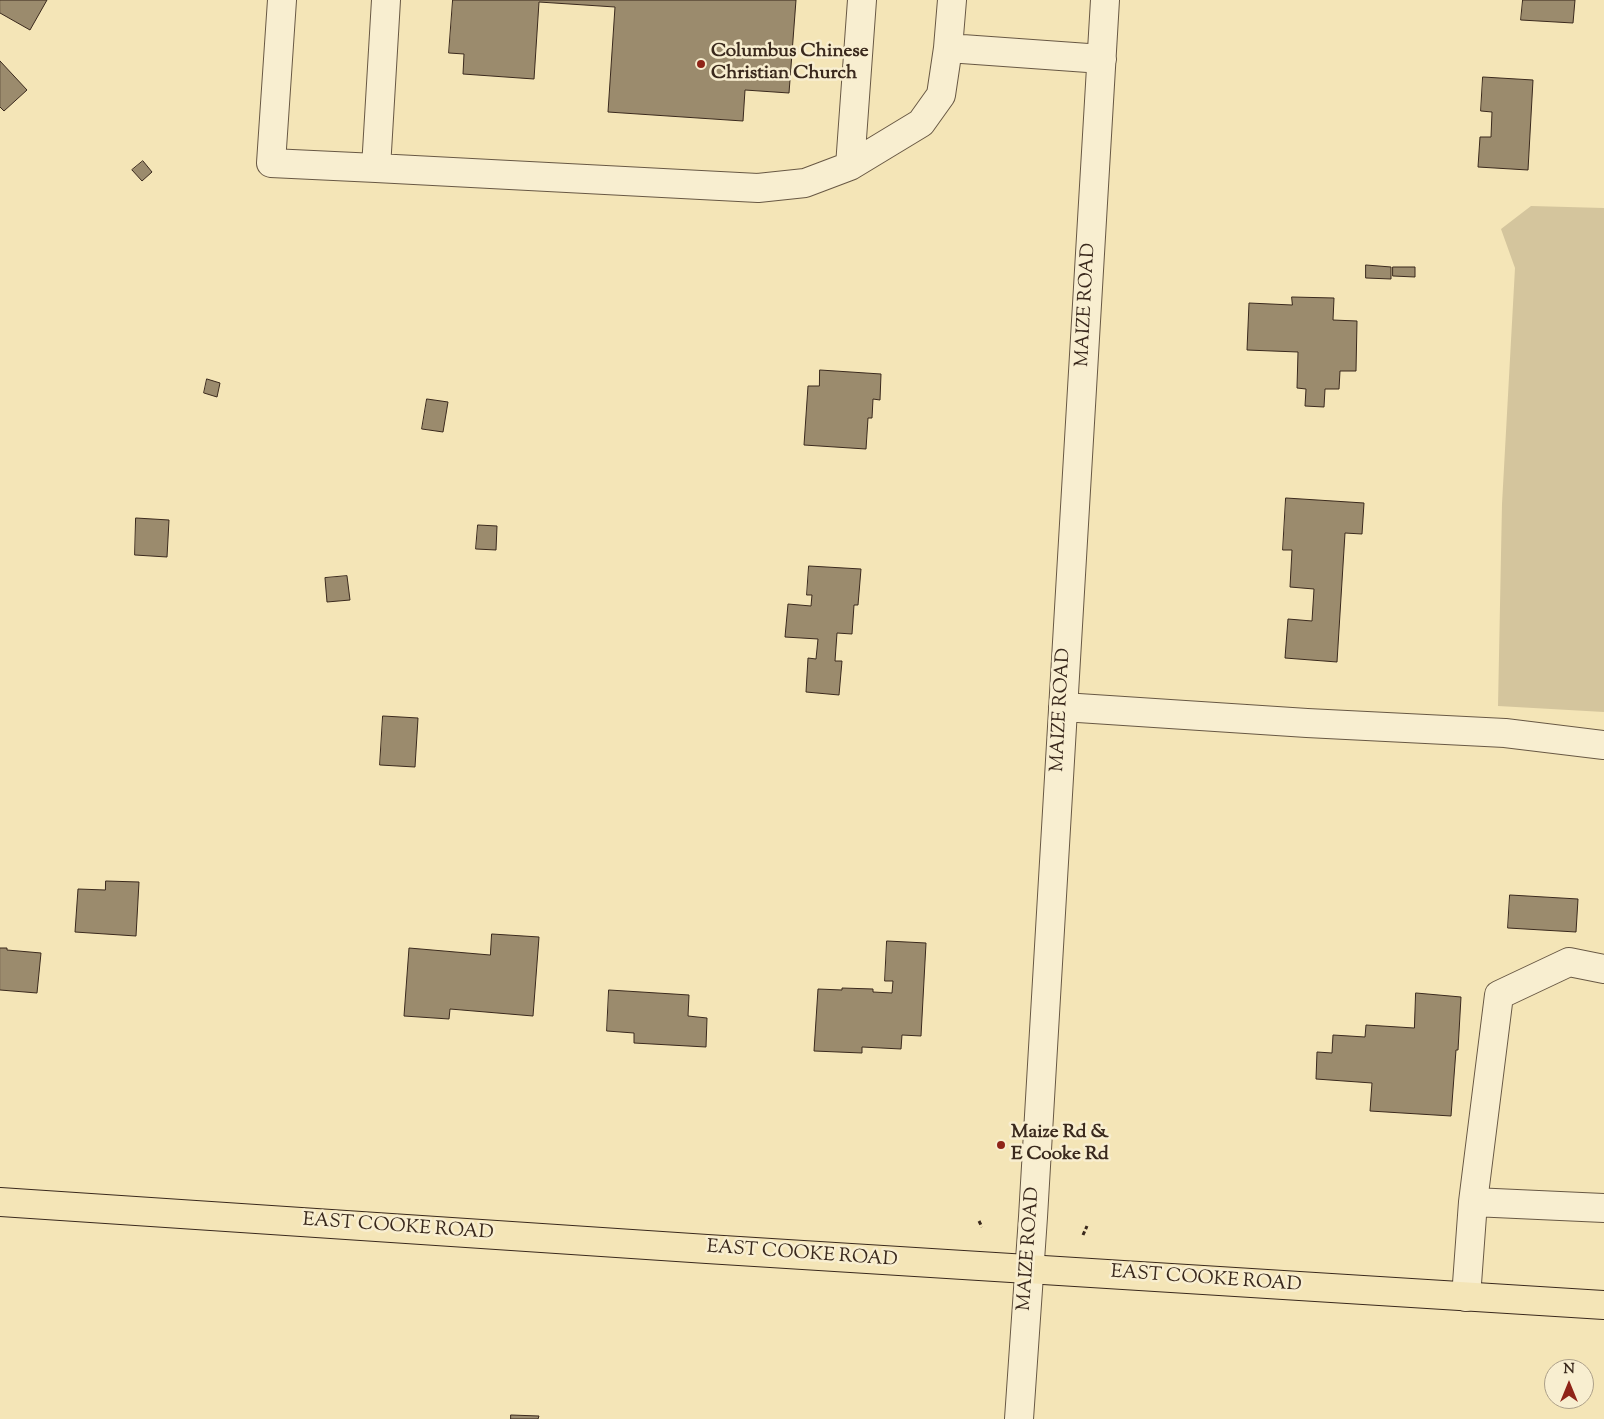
<!DOCTYPE html>
<html>
<head>
<meta charset="utf-8">
<style>
	body { margin:0 }
	#map { position:relative; width:1604px; height:1419px; overflow:hidden; background:#f4e5b7; font-family:"Sorts Mill Goudy",serif }
	canvas { display:block }
	.north { position:absolute; left:1544px; top:1359px; width:50px; height:50px; box-sizing:border-box; background:#f8eed0; border:1px solid #ac9f88; border-radius:50%; rotate:0deg; font-size:14px; font-weight:700; line-height:20px; text-align:center; color:#3a291d }
	.north::after { content:''; display:block; margin:auto; width:18px; height:22px; background:#8f2418; clip-path:polygon(50% 0,100% 100%,50% 72%,0 100%) }
</style>
</head>
<body>
<div id="map">
<canvas width="1604" height="1419"></canvas>
<div class="north">N</div>
</div>
<script>
const c = document.querySelector('canvas').getContext('2d');
c.lineJoin = 'round';
function fillPath(path, color) { c.fillStyle = color; c.fill(path, 'evenodd'); }
function strokePath(path, color, width, dash) { c.strokeStyle = color; c.lineWidth = width; c.lineCap = dash ? 'butt' : 'round'; c.setLineDash(dash || []); c.stroke(path); }
function drawText(font, color, halo, rows, align = 'center') {
  c.font = font + ' "Sorts Mill Goudy",serif'; c.lineWidth = 5; c.setLineDash([]); c.textBaseline = 'middle'; c.strokeStyle = halo; c.fillStyle = color; for (const [text, x, y, turn = 0] of rows) {
    c.save(); c.translate(x, y); c.rotate((+turn || 0) * Math.PI / 180); c.textAlign = isNaN(turn) ? turn : align; if (halo) c.strokeText(text, 0, 0); c.fillText(text, 0, 0); c.restore();
  }
}
fillPath(new Path2D(`
	M1531,206L1604,208V712L1498,706L1502,504L1515,268L1501,229Z`), '#d4c59d');
const building = new Path2D(`
	M0,0H47L30,30L0,13Z
	M453,0H796L789,93L745,90L743,121L608,112L615,7L539,2L534,79L463,74L464,54L449,53Z
	M1523,0H1575L1573,23L1521,20Z
	M0,61L27,90L4,111L0,107Z
	M1483,77L1533,80L1528,170L1478,167L1480,137H1491L1492,112L1481,111Z
	M143,161L152,172L142,181L132,170Z
	M1366,265L1391,267V279L1366,278Z
	M1393,267H1415V277L1393,276Z
	M1292,297L1334,298L1333,320L1357,321L1356,371H1340L1339,389H1325L1324,407L1305,406L1306,389L1297,388L1298,352L1247,350L1249,303L1292,305Z
	M820,370L881,374L880,400L873,399L872,418H868L866,449L804,445L808,386H819Z
	M207,379L220,383L217,397L204,393Z
	M427,399L448,402L443,432L422,429Z
	M1286,498L1364,503L1362,534L1345,533L1337,662L1285,658L1288,619L1312,621L1314,589L1290,587L1292,550H1283Z
	M136,518L169,520L167,557L135,555Z
	M478,525L497,526L496,550L476,549Z
	M809,566L861,569L858,605H854L852,634L837,633L835,661H842L839,695L806,692L808,658L816,659L818,639L785,637L788,604L811,606L812,595H807Z
	M347,576L350,600L327,602L325,578Z
	M383,716L418,718L415,767L380,765Z
	M106,881L139,882L136,936L75,932L78,889L105,890Z
	M1510,895L1578,899L1576,932L1508,928Z
	M492,934L539,937L533,1016L450,1009L449,1019L404,1016L409,948L490,955Z
	M887,941L926,943L921,1036L902,1035L901,1049L862,1047V1053L814,1051L818,989L842,990V988L873,989V992L892,993L893,981H885Z
	M0,948H7V950L41,953L37,993L0,990Z
	M609,990L689,995L688,1016L707,1018L706,1047L634,1043V1033L607,1031Z
	M1416,993L1461,997L1458,1050H1456L1451,1116L1370,1111L1372,1083L1316,1079L1317,1052L1332,1053L1333,1035L1365,1037L1366,1025L1414,1028Z
	M511,1415L539,1416L538,1419H511Z`);
fillPath(building, '#9b8b6d');
strokePath(building, '#3a291d', 1);
const minor = new Path2D(`
	M282,0L271,163L376,168
	M386,0L376,168L758,188L805,183L850,166L921,123L941,95L948,48L1102,59
	M948,48L952,0
	M850,166L862,0
	M1063,707L1307,723L1505,733L1604,745
	M1473,1202L1499,995L1569,962L1604,969
	M1466,1297L1473,1202L1604,1208
	M1019,1419L1033,1217L1105,0`);
const major = new Path2D(`
	M0,1202L707,1249L1604,1305`);
strokePath(minor, '#685844', 30);
strokePath(major, '#3a291d', 30);
strokePath(new Path2D(`
	M979,1221L982,1227
	M1083,1235L1087,1226`), '#3a291d', 3, [4, 2.5]);
strokePath(minor, '#f8eed0', 28);
strokePath(major, '#f4e5b7', 28);
for (const [x, y, r, color] of [
	[701,64,5,"#8f2418"],
	[1001,1145,5,"#8f2418"]
]) { const dot = new Path2D(); dot.arc(x, y, r, 0, 2 * Math.PI); c.fillStyle = color; c.fill(dot); strokePath(dot, '#f8eed0', 2); }
drawText('bold 19px', '#3a291d', '#f8eed0', [
	["Columbus Chinese",711,53],
	["Christian Church",711,75],
	["Maize Rd &",1011,1134],
	["E Cooke Rd",1011,1156]
], 'left');
drawText('19px', '#3a291d', '#f8eed0', [
	["MAIZE ROAD",1087,305,-87],
	["MAIZE ROAD",1062,710,-87],
	["EAST COOKE ROAD",398,1228,4],
	["MAIZE ROAD",1030,1249,-86],
	["EAST COOKE ROAD",802,1255,4],
	["EAST COOKE ROAD",1206,1280,4]
]);
</script>
</body>
</html>
